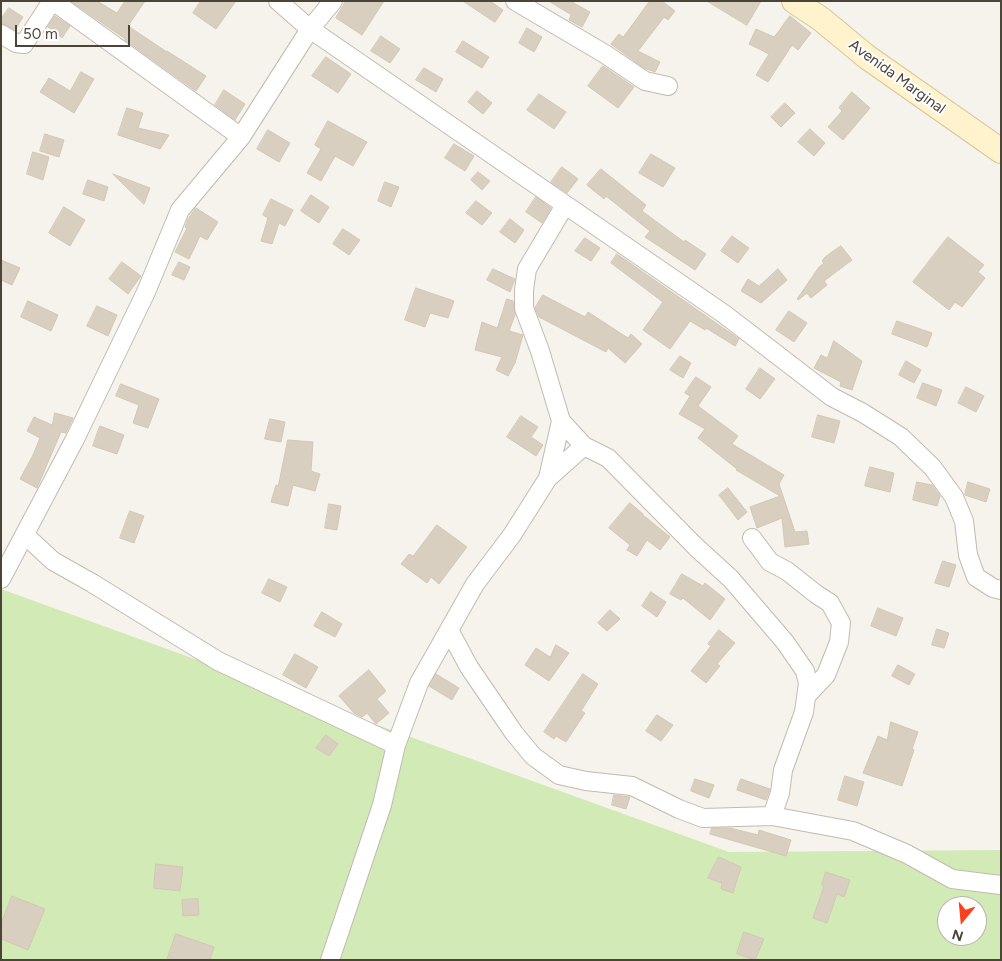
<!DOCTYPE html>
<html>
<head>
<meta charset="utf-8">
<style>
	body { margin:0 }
	#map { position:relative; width:1002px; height:961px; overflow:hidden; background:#f6f3ec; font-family:Figtree,sans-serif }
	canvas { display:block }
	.frame { position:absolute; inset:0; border:2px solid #4b4439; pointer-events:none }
	.north { position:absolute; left:937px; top:896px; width:50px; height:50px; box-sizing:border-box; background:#fff; border:1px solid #b7b4b0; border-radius:50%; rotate:197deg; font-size:14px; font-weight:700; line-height:20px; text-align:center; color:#4b4439 }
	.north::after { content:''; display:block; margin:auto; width:18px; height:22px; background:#fc3f1d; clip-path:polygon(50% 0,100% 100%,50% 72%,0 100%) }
	.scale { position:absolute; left:15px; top:25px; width:115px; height:22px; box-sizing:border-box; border:2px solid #4b4439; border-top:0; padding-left:6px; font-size:15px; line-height:18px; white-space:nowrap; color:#4b4439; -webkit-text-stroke:4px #fff; paint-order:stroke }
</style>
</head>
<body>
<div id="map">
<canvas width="1002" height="961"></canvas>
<div class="frame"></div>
<div class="north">N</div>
<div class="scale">50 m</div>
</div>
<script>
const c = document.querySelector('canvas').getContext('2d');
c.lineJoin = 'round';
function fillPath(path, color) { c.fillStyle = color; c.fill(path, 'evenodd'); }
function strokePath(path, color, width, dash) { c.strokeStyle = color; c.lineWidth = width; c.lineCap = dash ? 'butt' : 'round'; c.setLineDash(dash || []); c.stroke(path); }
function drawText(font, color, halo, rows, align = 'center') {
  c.font = font + ' Figtree,sans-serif'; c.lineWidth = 4; c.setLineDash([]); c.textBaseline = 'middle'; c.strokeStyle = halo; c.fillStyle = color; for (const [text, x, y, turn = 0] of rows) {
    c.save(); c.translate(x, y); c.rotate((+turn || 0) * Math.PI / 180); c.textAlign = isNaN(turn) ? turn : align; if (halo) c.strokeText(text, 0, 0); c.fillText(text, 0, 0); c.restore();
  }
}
fillPath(new Path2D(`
	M1,589L729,852L1001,850V960H1ZM947,906H977V936H947Z`), '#d2eab5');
const building = new Path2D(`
	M71,1H97L117,13L125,1H145L128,26L167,52V51L206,76L196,91L125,40V39Z
	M201,1H236L216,29L193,13Z
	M346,1H384L362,35L336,18Z
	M463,1H490L503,10L495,22Z
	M549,1H570L590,12L582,27L569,20L571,15Z
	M650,1H662L675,11L668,20L664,17L638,51L660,62L655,72L644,68L611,44L619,34L623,37Z
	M707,1H761L747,25Z
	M9,8L23,17L15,30L1,23V19Z
	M55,16L70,26L62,38L48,27Z
	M790,16L811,33L798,50L792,45L768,82L756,75L769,54L749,44L756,29L774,37Z
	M527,28L542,37L534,52L519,43Z
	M381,36L400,49L390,63L371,51Z
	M463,41L489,57L482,68L456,52Z
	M326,57L351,74L338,93L312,76Z
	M603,66L634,87L618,108L588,86Z
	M424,68L443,79L436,92L416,80Z
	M81,72L94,79L74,113L40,92L49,78L70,91Z
	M224,90L245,104L235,120L215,105Z
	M477,91L492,103L483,114L468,102Z
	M852,92L870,108L843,140L828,127L842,111L839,108Z
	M539,94L566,112L554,129L527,110Z
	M785,103L795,113L781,127L771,117Z
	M127,108L143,113L138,128L169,135L160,149L118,135Z
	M328,121L367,142L353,166L335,156L321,181L307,173L321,149L315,145Z
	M810,129L825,143L814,156L798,142Z
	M268,130L290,143L279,162L257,149Z
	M45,134L64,140L59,157L40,151Z
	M454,144L474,156L465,171L445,158Z
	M33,152L49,157L43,180L27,174Z
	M651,154L675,168L663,187L639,173Z
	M562,167L578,179L567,193L551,182Z
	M601,169L646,205L642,211L684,242L685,240L706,254L695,270L645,237L650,231L606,196L604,199L587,185Z
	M478,172L490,181L482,190L471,180Z
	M113,174L150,188L144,204Z
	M88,180L108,187L104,201L83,194Z
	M385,182L399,187L391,207L378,201Z
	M311,195L329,207L319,223L301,211Z
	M536,197L551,208L542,223L526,212Z
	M271,199L293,210L285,226L279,223L272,244L261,241L268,218L263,215Z
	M476,201L492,213L482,225L466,213Z
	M64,207L85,220L70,246L49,233Z
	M196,208L218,222L207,240L200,236L189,259L175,252L187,228L185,227L188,219Z
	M510,219L524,230L515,243L500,232Z
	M343,229L360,240L349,255L333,244Z
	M732,236L749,248L738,263L721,251Z
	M948,237L984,265L978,272L985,278L962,307L955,302L949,310L913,282Z
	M585,238L600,248L591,261L575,251Z
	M841,246L852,260L824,281L827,285L811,298L807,293L798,300L797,299L819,267L824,263L822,261L825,257Z
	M617,254L739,339L735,346L706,328L705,330L690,321L670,349L643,330L663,302L611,263Z
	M1,260L20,268L12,285L1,280Z
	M122,262L141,276L128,294L109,279Z
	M179,262L190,267L184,280L172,275Z
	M493,269L515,279L510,292L487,280Z
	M778,269L787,280L761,303L741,291L748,279L759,286Z
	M416,288L454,301L448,318L430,313L425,327L405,320Z
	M543,295L585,317L588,312L628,338L631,334L642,344L625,363L608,348L606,352L539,317L535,308Z
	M507,299L513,301L515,315L509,331L523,335L515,363L508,376L496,370L502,357L475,350L482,322L497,328Z
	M28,301L58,315L51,331L21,317Z
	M97,306L117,315L108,336L87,326Z
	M789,311L807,323L794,342L776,330Z
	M897,321L932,333L927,347L892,334Z
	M834,341L862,361L852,390L840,386L841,382L814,368L821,355L827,358Z
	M680,356L691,363L683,378L670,370Z
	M906,361L921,370L914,383L899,375Z
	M760,368L775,379L760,399L746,389Z
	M696,377L711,387L698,406L738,436L732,444L784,475L779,484L795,532L807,531L809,544L785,547L782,518L757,528L750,507L780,496L736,470L737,469L698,438L705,429L679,414L690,396L685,393Z
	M923,383L942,390L936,406L917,398Z
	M121,384L159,399L148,428L133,423L139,405L116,396Z
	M966,387L984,396L976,412L958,403Z
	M55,413L73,418L66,433L61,432L37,488L20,479L33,455L40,438L27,431L34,417L52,425Z
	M818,415L840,421L834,443L812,437Z
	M521,416L538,427L531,437L543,445L536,456L507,437Z
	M270,419L285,422L281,442L265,439Z
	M100,426L124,435L117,454L93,446Z
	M288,440L313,442L311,471L320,474L315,491L293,485L288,506L271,502L276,485L278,486Z
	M870,467L894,473L890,492L865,486Z
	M917,482L932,485L940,496L937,506L913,500Z
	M968,482L990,489L986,502L965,495Z
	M728,488L747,512L738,520L719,495Z
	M630,503L643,514V515L670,537L660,550L647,540L637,556L627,550L630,545L609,528Z
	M329,504L341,506L337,530L325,528Z
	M130,511L144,516L134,543L120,538Z
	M437,525L467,547L439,584L431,577L427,583L401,564L409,554L413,556Z
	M943,561L956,565L949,587L935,583Z
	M682,574L703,586L705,583L725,599L710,620L683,598L681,600L670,594Z
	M269,579L287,587L280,602L262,593Z
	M651,592L666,602L657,617L642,606Z
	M878,608L903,618L896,636L871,626Z
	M610,610L620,619L607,631L598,623Z
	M322,612L342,624L335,637L314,626Z
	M937,629L949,633L944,648L932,645Z
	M719,630L735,643L717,664L720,666L706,683L691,671L711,646L708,644Z
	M556,645L569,653L549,681L525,665L536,648L550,657Z
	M295,654L318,667L306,688L283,675Z
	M898,665L915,674L909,685L892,676Z
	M369,670L386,691L377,699L389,713L376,724L367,713L362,717L354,713L339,696Z
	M436,674L459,688L452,700L429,686Z
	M583,674L598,684L581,711L585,713L566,742L556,736L554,739L544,732Z
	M657,715L673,725L661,741L646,731Z
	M891,722L918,732L912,749L914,750L902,786L863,773L878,736L887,740Z
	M326,735L338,744L329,756L316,748Z
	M845,776L864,782L857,806L838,800Z
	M695,779L714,785L709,798L691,791Z
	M741,779L770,789L766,800L737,790Z
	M614,795L630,797L626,809L612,805Z
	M712,828H730L758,835L759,830L791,840L786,856L710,834Z
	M719,857L741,867L733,893L721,889L722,883L708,878Z
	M156,864L183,867L180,891L154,888Z
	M826,872L850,880L844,897L837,894L827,923L813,918L824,886L822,885Z
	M12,896L45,909L28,950L1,939V924Z
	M198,899L199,915L183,916L182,900Z
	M744,932L764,939L755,960L737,954Z
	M176,934L214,947L210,960H167Z`);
fillPath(building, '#d8cfc1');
strokePath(building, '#d3c7b4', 1);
const street = new Path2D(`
	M53,1L241,137
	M278,1L310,29L724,314L832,397L863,413L901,437L933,468L954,497L964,521L968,555L976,577L993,588L1001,590
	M515,1L605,54L645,81L668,86
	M1,34L16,43L24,44L52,1
	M565,205L527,269L524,290V308L540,351L561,421L584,446L608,458L696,547L731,579L785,642L805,671L808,683L804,712L783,770L780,793L772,816
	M548,478L561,421
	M25,535L53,561L92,583L218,661L396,745
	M752,538L770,562L787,571L816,594L830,603L841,623L839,642L826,675L807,695
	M1,579L75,439L146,292L180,210L241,137L310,29L333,1
	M449,630L469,667L514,733L533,756L559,775L586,781L632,786L679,809L703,818L772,816L853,831L907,854L952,879L1001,885
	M330,960L382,805L396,745L419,683L475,584L512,535L548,478L584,446`);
const secondary = new Path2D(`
	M794,1L821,19L867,57L1001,151`);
strokePath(street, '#c2bbae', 20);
strokePath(secondary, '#d6c79b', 26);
strokePath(street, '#fff', 18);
strokePath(secondary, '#fff3cd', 24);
drawText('15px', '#4b4439', '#fff', [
	["Avenida Marginal",897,77,36]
]);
</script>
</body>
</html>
